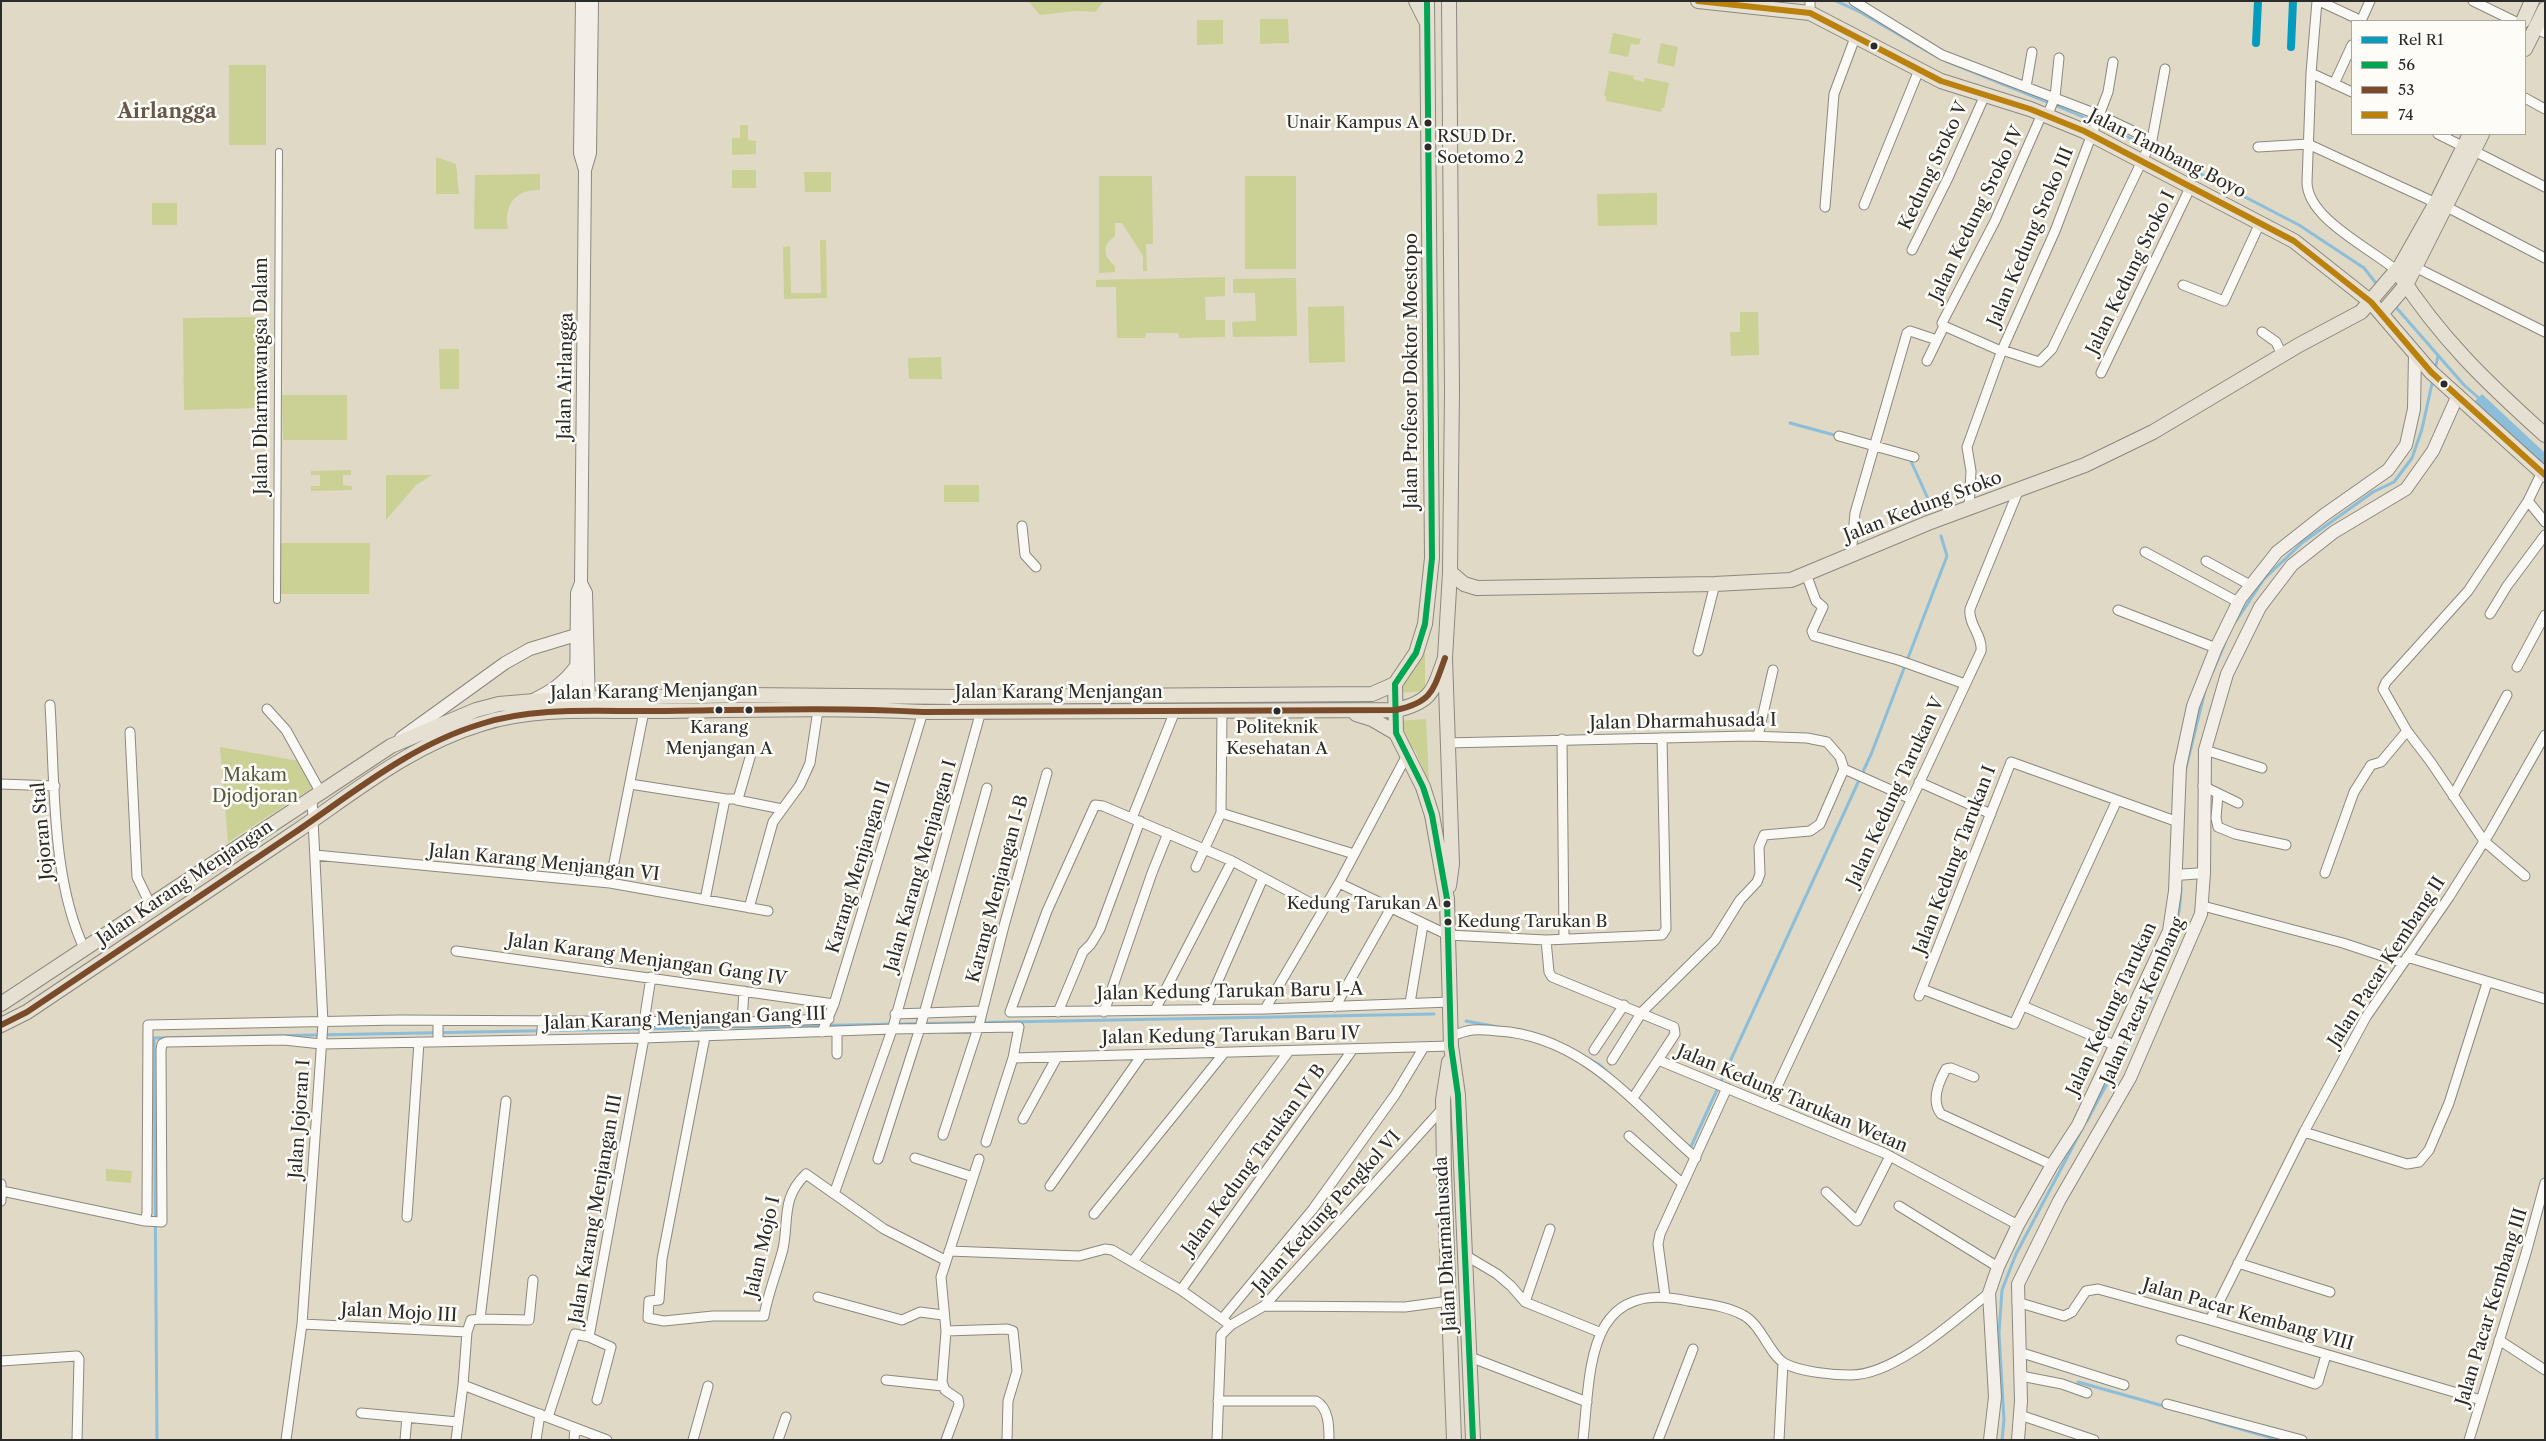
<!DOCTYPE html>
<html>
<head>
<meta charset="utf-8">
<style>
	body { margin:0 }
	#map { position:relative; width:2546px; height:1441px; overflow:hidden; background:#e0d9c6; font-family:"Libre Caslon Text",serif }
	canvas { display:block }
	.frame { position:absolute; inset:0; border:2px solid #2b2b2b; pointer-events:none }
	.legend { position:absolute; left:2351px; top:20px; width:175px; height:115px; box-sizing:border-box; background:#fdfcf7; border:1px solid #a9a8a5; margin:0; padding:6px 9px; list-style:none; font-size:15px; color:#2b2b2b }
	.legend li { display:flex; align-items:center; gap:10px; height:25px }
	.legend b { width:25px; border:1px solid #a9a8a5 }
</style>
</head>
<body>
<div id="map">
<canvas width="2546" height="1441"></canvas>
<div class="frame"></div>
<ul class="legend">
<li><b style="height:6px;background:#049cbe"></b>Rel R1</li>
<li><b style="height:6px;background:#00a651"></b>56</li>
<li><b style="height:6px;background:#7a4b2a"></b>53</li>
<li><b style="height:6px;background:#ba810d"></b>74</li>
</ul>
</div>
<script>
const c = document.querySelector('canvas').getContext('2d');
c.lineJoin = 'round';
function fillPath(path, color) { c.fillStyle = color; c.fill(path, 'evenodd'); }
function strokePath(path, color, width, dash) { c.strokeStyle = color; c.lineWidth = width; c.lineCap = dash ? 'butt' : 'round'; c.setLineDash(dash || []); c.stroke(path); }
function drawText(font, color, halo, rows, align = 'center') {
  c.font = font + ' "Libre Caslon Text",serif'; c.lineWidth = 5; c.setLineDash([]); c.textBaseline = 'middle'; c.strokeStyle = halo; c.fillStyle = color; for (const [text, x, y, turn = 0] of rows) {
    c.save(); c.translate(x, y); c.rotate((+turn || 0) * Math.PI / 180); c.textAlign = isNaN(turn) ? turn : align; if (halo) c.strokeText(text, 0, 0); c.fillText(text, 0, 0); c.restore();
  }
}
fillPath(new Path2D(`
	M1028,1H1104L1095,12L1074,11L1040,15Z
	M1260,19H1288L1289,43L1260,44Z
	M1197,20H1223V44L1197,45Z
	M1613,33L1641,39L1639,45L1631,44L1628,57L1609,53Z
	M1661,43L1678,47L1674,67L1657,63Z
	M229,65H266V145H229Z
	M1609,71L1634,76L1633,79L1644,82L1645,78L1669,83L1664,108H1662L1661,112L1606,101V96H1604Z
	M740,125H748V140L756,141V154L732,155V138H740Z
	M436,157L456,164L459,194H436Z
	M732,170H756V188H732Z
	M804,172H831V192H805Z
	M540,174V190C516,189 503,205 508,229H474L475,175Z
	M1099,176H1152L1153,244H1146L1147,271H1143V256L1122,223H1115V236C1102,245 1103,256 1115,266V272L1099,273Z
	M1245,176H1296V269H1245Z
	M1657,193V225L1598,226L1597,194Z
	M152,203H177V225H152Z
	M820,240H826L827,298L784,299L783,247L790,246L791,293H821Z
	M1225,277V296L1205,297L1206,320H1225V337L1179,338L1178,333H1146L1145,338H1117L1116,287H1096V280Z
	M1296,278L1297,336L1233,337L1232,322L1256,321L1255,293H1233V279Z
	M1344,306L1345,362L1309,363L1308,307Z
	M1740,312H1758L1759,355L1731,356L1730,332H1740Z
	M261,317L260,408L184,410L183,318Z
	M439,349H459V389H440Z
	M941,357L942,379H909L908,358Z
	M282,395H347V440H283Z
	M351,470V475H343V485L352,486V490L311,491V486H320V475H311V471Z
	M386,475H432L416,485L386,520Z
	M944,485H979V502H944Z
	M281,543H370L369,594H281Z
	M1425,652V691L1398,693Z
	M1426,719L1429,783L1416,752L1399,732L1398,721Z
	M220,747L299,761L312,788L228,842Z
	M106,1169L132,1171L131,1183L106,1181Z`), '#cbd094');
fillPath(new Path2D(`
	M2482,394L2545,453V467L2475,401Z`), '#8cbed9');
strokePath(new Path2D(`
	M1836,1L1860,12L1934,55
	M1946,61L2072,112L2143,144L2299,225L2364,268L2379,287
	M2394,305L2464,385L2481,400
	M2435,370L2438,356
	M1790,423L1838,436
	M1910,459L1929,501
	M2236,621L2264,579L2303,542L2373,492L2394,482L2412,458L2422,429L2433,379
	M2213,671L2225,643
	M2185,772L2205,691
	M1466,1021L1525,1032
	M1582,1055L1600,1065L1613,1077
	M2087,1121C2121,1055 2180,964 2181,888
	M1689,1151L1872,752L1947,556L1941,536
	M2078,1382L2167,1407
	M2209,1420L2279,1440
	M157,1440L154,1038L1434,1014
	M2002,1440L2004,1420L1999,1333L2002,1290L2016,1254L2082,1129`), '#8cbed9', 3);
const pedestrian = new Path2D(`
	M277,600L279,152`);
const minor = new Path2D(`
	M1810,1V13
	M1854,1L1942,55L2099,115L2152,140
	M2317,1L2311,73L2307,182C2307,219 2372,249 2397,271
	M2319,1L2362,21
	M2473,1L2514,21
	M2361,21L2370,1
	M2536,28L2545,33
	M2311,73L2352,92
	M2334,84L2352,45
	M2026,87L2032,52
	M2525,98L2545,109
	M2047,116L2055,97L2059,58
	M2438,134L2464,147
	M2258,147L2308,144L2436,203
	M2474,151L2545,187
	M1864,205L1919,70
	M1825,207L1834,94L1856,35
	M2447,207L2545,258
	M1912,250L1948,178L1985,95
	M2411,265L2545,332
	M2183,285L2224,301L2260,223
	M2262,332L2276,342L2282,355
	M2002,350L2039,362L2052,349L2152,140L2165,69
	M2001,351L1944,326L1942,323L1995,221L2042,114
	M1927,361L1944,326
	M2101,373L2191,186
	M1839,436L1914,457
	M2528,501L2545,522
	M1969,508L1971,471L1967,447L2002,350L2055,231L2108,92L2113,62
	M1022,526L1025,555L1036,567
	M2145,552L2238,602
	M1851,555L1855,513L1907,333L1910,331L1937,340
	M2206,561L2250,585
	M1806,574L1816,601L1823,607L1812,631L1814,636L1898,660L1965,684
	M2118,610L2216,648
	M2490,614L2507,586L2545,535
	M1698,651L1715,584
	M2517,667L2545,615
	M50,705C55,782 51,880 85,950
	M267,709L286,730L321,793
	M130,732L137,877L151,906
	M1758,736L1773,670
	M1562,739L1564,938
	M1446,743L1749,736L1807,738L1827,742L1840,757L1844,769L1820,824L1810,831L1764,835L1759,847L1760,874L1757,882L1740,900L1715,940L1642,1012L1612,1060
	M2205,750L2262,768
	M1844,769L1911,799
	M1919,782L1991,814
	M1,784L55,786
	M630,784L726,799
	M2203,786L2238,803
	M2218,794L2216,818L2218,827L2235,834L2286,845
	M2453,796L2507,695
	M737,800L782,809
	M1221,813L1354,854
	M1132,818L1175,711
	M315,855L610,883L768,911
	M1196,867L1221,813L1222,711
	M2325,873L2354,792L2371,765L2381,762L2407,731
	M2525,876L2484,841L2430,761L2407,731L2383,689L2386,682L2468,591L2528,501L2542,472
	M610,883L644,711
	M1339,883L1448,935L1546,940L1662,935L1666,929L1662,738
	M705,900L725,799H738L751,754
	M2203,906L2343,943L2403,963
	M749,908L773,822L800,785L810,763L818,710
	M1322,909L1232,861L1103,806L1095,805L1047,911L1010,1012L1265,1009L1450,1002
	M1546,940L1549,972L1552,977L1674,1027L1675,1034L1658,1060L1884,1153L2018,1225
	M456,951L834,1004
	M2407,957L2545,999
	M1922,989L2014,1024L2117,800
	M1919,996L2011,762L2178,822
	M1410,1003L1423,925
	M2023,1006L2114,1045
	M1335,1007L1391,908
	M1206,1008L1263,878
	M1265,1009L1339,883L1407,755
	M1155,1010L1232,861
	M1058,1012L1083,952L1091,944L1100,929L1140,821
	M1104,1012L1152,873L1168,833
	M895,1014L982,1011
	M438,1021V1042
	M742,1022L744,991
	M822,1032L834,1004L923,712
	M837,1032V1054
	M705,1037L662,1259L659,1300L649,1301L648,1318L664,1321L713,1316H764C768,1293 777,1272 783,1249C789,1220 781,1198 806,1174L884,1229L945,1260
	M1450,1037C1471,1028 1476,1029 1498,1031C1584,1036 1636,1106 1696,1158
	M541,1040L543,1020
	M1594,1050L1624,1005
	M1013,1058L1451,1046
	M1974,1077L1951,1068L1946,1069C1938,1083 1931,1101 1941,1114L2052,1165
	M1635,1095L1658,1060
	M1769,1104L1981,651C1983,636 1968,624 1970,609L2019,489
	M1023,1119L1057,1057
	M2304,1132L2407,1164L2419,1162L2429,1150L2449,1103L2487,983
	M943,1135L979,1025L1004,926L1047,773
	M1629,1136L1682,1183
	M915,1158L973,1177
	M878,1159L920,1028L987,788
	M1,1184V1201
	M1050,1186L1142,1055
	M2,1191L145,1221L147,1213L148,1025L399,1020L746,1022L829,1019
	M1826,1192L1857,1221L1890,1156
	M834,1194L893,1027L981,711
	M1899,1206L1998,1267
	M1094,1214L1224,1053
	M407,1217L419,1042
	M145,1221L162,1222L161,1050L162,1044L166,1042L284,1040L321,1044L644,1038L892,1029L1019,1027L1013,1058L986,1142
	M949,1251L1079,1256L1105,1249L1112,1250L1181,1290L1226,1322
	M1465,1255L1497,1274L1511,1286L1525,1302L1599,1332
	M1133,1261L1289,1051
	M2238,1263L2330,1292
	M1181,1290L1353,1049
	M1665,1296L1658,1244L1660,1234L1727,1088
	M818,1297L902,1320L920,1312L943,1315
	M1525,1302L1550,1229
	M2017,1302L2064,1316L2072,1312L2086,1291L2098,1289L2210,1320L2481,1400
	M1264,1306L1405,1307L1449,1301
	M480,1319L529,1320L533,1280
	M1222,1319L1313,1209L1395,1095L1424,1047
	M2210,1320L2304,1132L2366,1017L2449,897L2490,832L2545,735
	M302,1324L467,1332L463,1385L607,1440
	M946,1331L1007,1329L1013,1331L1017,1371L1008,1401L1007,1440
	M467,1332L471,1320L480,1319L506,1101
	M589,1337L644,1038V1022L651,977
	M2181,1340L2315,1384L2318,1382L2326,1355
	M2499,1340L2545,1370
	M2019,1352L2124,1385
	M1470,1357L1587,1402
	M1,1361L77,1356L79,1359L77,1440
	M2021,1376L2062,1384L2087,1393
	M886,1380L943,1386
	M1218,1401H1316C1329,1408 1329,1427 1329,1440
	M2167,1404L2302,1440
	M361,1413L458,1422
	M2020,1415L2094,1440
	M548,1417L575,1334L589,1337L611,1347L597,1400
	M286,1440L302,1324L323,1023L312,799
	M405,1440L407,1417
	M456,1440L463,1385
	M536,1440L540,1414
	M574,1440L575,1428
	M693,1440L708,1386
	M778,1440L786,1417
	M946,1440L959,1405L958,1399L945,1390L942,1382L946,1331L941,1277L979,1159
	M1217,1440L1221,1335L1231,1325L1264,1306L1443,1108
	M1583,1440C1591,1368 1586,1278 1688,1301C1706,1304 1727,1306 1743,1315C1761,1324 1770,1355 1784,1363C1800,1372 1833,1375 1851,1375C1895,1375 1955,1320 1989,1293
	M1658,1440L1693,1349
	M1779,1440L1783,1363
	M2469,1440L2526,1253L2545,1183`);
const tertiary = new Path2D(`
	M2176,875L2204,873`);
const secondary = new Path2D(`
	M585,170L590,153L592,1
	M581,583L586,593L589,707
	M533,700C551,691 564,683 576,666
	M576,707L577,593L581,583L585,170L580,153L582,1
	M401,738L505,663L530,649L576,635
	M1990,1440L1995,1397L1989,1293L1998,1267L2018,1225L2052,1165L2078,1125L2169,931L2175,891L2180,767L2193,706L2216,648L2240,599L2277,552L2324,515L2388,470L2406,445L2414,409L2415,353
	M2018,1440L2021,1401L2018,1284L2059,1201L2130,1078L2201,914L2204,873L2205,750L2227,674L2260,607L2292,565L2334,532L2406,489L2433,451L2458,395`);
const primary = new Path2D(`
	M1416,1L1426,21
	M1427,1L1432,558L1425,624L1416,653L1395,684L1396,733L1423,787L1432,815L1447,899L1451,1046L1458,1095L1473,1440
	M1698,1L1810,13L1941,81L2030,109L2084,131L2294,241L2371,302L2431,372L2545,475
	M2523,21L2532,1
	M2525,49L2545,9
	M2397,271C2440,338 2486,382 2545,435
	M2382,313L2406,285L2482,134
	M1450,572L1464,584L1477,588L1715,584L1791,580L1928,523L2085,465L2153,432L2299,345L2361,312L2401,265L2436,203L2470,134
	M1356,714L1372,719L1396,733
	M1449,886L1452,864L1445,658L1450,572L1452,391L1449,1
	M1,1004L391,746L476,710L499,704L558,699L745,695L959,697L1372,694L1395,684
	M1,1025L27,1012C116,952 205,892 294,833C353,793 411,745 481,724C537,706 598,712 657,711C746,710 835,707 923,712L1396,710C1432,702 1433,691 1445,658
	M1449,1062L1443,1100L1444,1172L1454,1440`);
strokePath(pedestrian, '#8b887e', 8);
strokePath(minor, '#8b887e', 11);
strokePath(tertiary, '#8b887e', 12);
strokePath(secondary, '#8b887e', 14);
strokePath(primary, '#8b887e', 16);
strokePath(pedestrian, '#faf9f6', 6);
strokePath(minor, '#faf9f6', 9);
strokePath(tertiary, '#faf9f6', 10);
strokePath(secondary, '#f3efe8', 12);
strokePath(primary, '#e6e0d3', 14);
strokePath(new Path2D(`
	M1427,1L1432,558L1425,624L1416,653L1395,684L1396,733L1423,787L1432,815L1447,899L1451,1046L1458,1095L1473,1440`), '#00a651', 6);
strokePath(new Path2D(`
	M1,1025L27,1012C116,952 205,892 294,833C353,793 411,745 481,724C537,706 598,712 657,711C746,710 835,707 923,712L1396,710C1432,702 1433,691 1445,658`), '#7a4b2a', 6);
strokePath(new Path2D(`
	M1698,1L1810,13L1941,81L2030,109L2084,131L2294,241L2371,302L2431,372L2545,475`), '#ba810d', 6);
strokePath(new Path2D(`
	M2256,43L2258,1
	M2291,47L2293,1`), '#049cbe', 8);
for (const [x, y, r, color] of [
	[1874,46,4.5,"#2b2b2b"],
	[1428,123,4.5,"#2b2b2b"],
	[1428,147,4.5,"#2b2b2b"],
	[2444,384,4.5,"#2b2b2b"],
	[719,710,4.5,"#2b2b2b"],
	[749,710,4.5,"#2b2b2b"],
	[1277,711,4.5,"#2b2b2b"],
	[1447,904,4.5,"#2b2b2b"],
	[1448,922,4.5,"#2b2b2b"]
]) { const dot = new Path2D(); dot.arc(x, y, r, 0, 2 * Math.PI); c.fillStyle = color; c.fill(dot); strokePath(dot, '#fdfcf7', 2); }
drawText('17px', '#2b2b2b', '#fdfcf7', [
	["Unair Kampus A",1419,123],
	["RSUD Dr.",1437,137,"left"],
	["Soetomo 2",1437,158,"left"],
	["Karang",719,728,"center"],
	["Menjangan A",719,749,"center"],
	["Politeknik",1277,728,"center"],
	["Kesehatan A",1277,749,"center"],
	["Kedung Tarukan A",1438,904],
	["Kedung Tarukan B",1457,922,"left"]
], 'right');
drawText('18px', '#2b2b2b', '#fdfcf7', [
	["Jalan Tambang Boyo",2167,154,27],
	["Kedung Sroko V",1934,166,-65],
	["Jalan Kedung Sroko IV",1977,214,-64],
	["Jalan Kedung Sroko III",2031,237,-67],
	["Jalan Kedung Sroko I",2131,273,-64],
	["Jalan Profesor Doktor Moestopo",1412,371,-90],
	["Jalan Dharmawangsa Dalam",262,376,-90],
	["Jalan Airlangga",566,376,-89],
	["Jalan Kedung Sroko",1923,507,-21],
	["Jalan Karang Menjangan",654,692,-1],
	["Jalan Karang Menjangan",1059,693],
	["Jalan Dharmahusada I",1683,722,-1],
	["Jalan Kedung Tarukan V",1896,792,-65],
	["Jojoran Stal",43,831,-95],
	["Jalan Kedung Tarukan I",1955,860,-69],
	["Jalan Karang Menjangan VI",544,863,6],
	["Jalan Karang Menjangan I",921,866,-74],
	["Karang Menjangan II",859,867,-73],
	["Jalan Karang Menjangan",185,883,-34],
	["Karang Menjangan I-B",998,889,-75],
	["Jalan Karang Menjangan Gang IV",647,960,8],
	["Jalan Pacar Kembang II",2387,962,-57],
	["Jalan Kedung Tarukan Baru I-A",1230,992,-1],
	["Jalan Pacar Kembang",2143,1001,-66],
	["Jalan Kedung Tarukan",2112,1009,-65],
	["Jalan Karang Menjangan Gang III",685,1019,-2],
	["Jalan Kedung Tarukan Baru IV",1231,1036,-1],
	["Jalan Kedung Tarukan Wetan",1792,1099,23],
	["Jalan Jojoran I",300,1119,-86],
	["Jalan Kedung Tarukan IV B",1254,1160,-54],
	["Jalan Karang Menjangan III",596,1209,-80],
	["Jalan Kedung Pengkol VI",1327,1212,-48],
	["Jalan Dharmahusada",1446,1244,-93],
	["Jalan Mojo I",763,1247,-77],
	["Jalan Pacar Kembang III",2492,1307,-73],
	["Jalan Mojo III",399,1313,3],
	["Jalan Pacar Kembang VIII",2248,1315,16]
]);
drawText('18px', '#565a3e', '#fdfcf7', [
	["Makam",255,776],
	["Djodjoran",255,797]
]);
drawText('bold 20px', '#695849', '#fdfcf7', [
	["Airlangga",167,112]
]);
</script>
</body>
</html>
